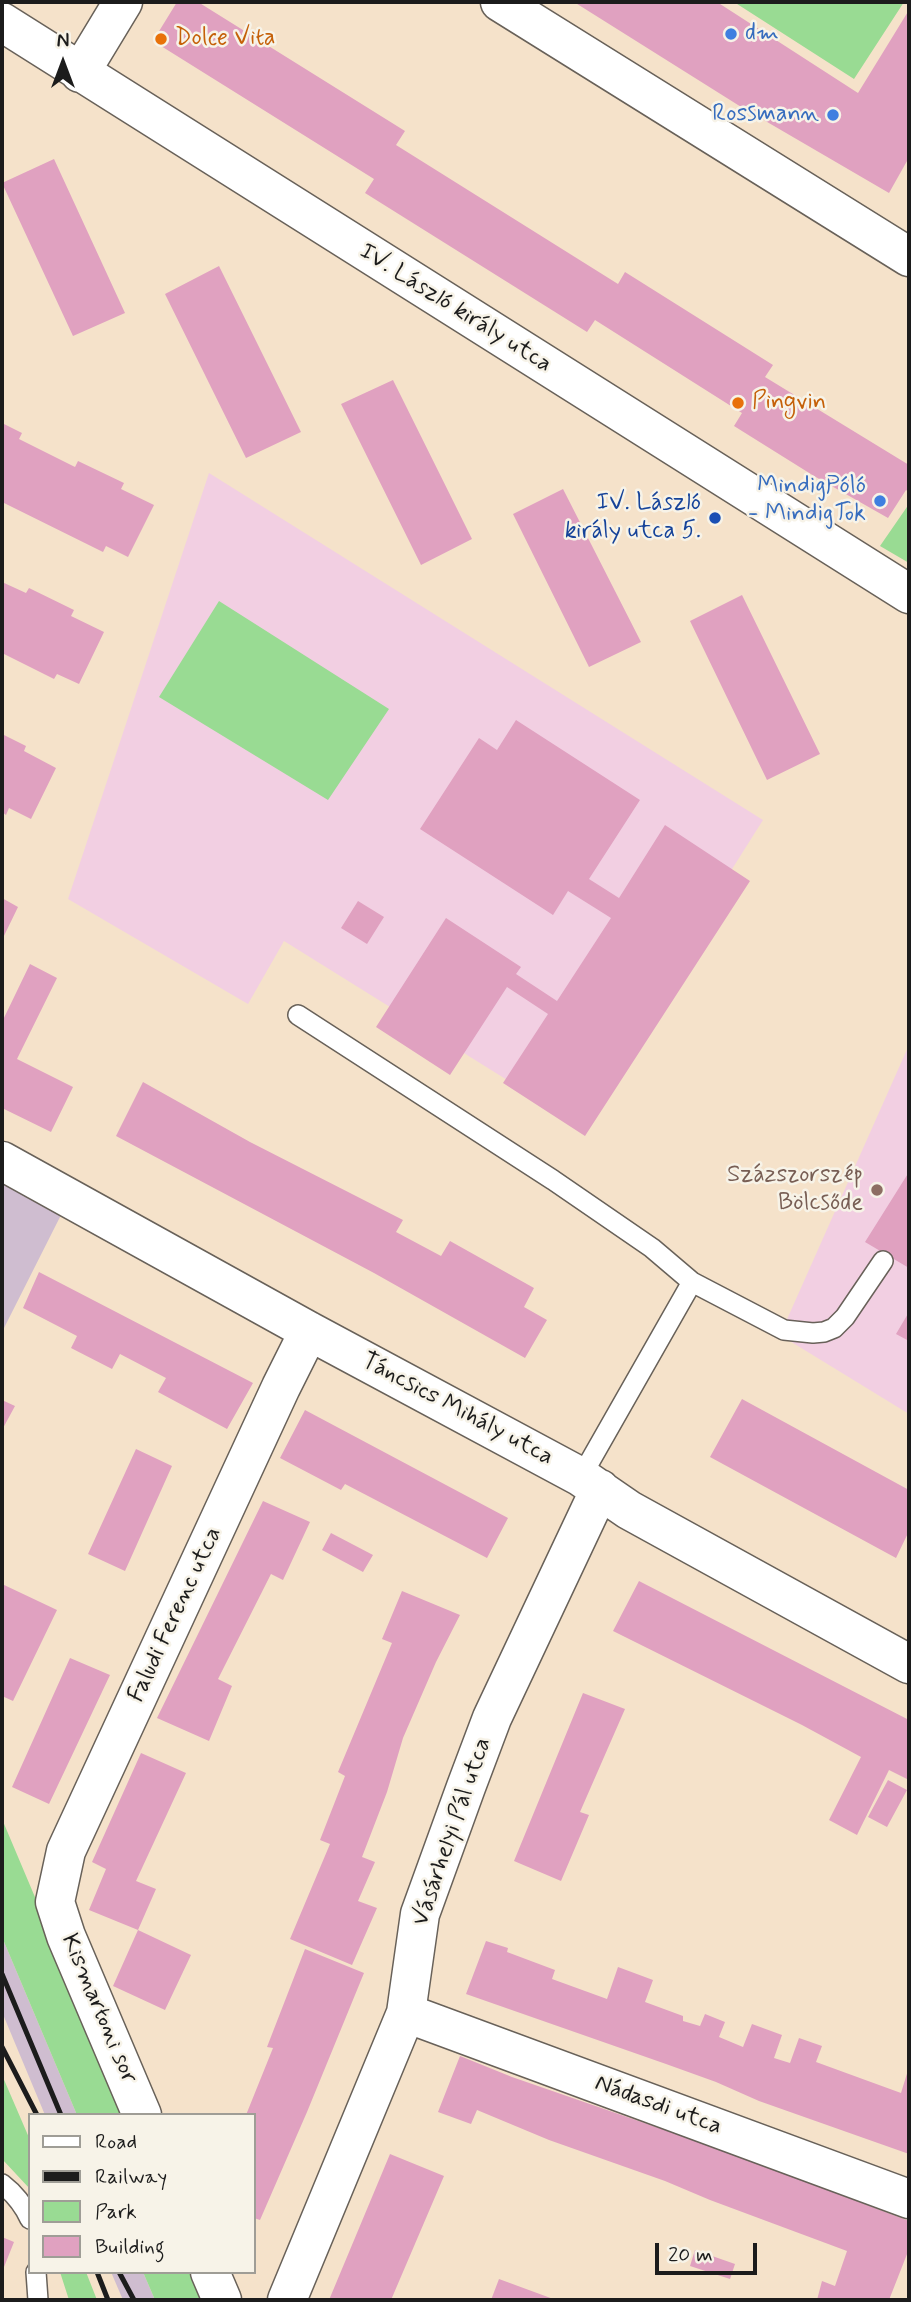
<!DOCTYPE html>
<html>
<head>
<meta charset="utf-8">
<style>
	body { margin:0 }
	#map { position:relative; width:911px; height:2302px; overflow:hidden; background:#f5e2ca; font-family:Mynerve,sans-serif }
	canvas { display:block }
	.frame { position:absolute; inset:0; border:4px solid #1c1c1c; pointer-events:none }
	.legend { position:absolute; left:28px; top:2113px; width:228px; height:161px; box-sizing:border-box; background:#f7f3e8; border:2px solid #9f9d96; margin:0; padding:9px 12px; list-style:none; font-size:21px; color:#1c1c1c }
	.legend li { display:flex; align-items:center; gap:14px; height:35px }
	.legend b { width:35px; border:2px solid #9f9d96 }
	.north { position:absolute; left:28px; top:28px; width:70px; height:70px; -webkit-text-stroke:5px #f7f3e8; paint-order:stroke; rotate:0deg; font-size:19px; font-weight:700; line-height:28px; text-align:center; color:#1c1c1c }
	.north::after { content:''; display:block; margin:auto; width:24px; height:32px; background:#1c1c1c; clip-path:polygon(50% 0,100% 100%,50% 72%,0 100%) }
	.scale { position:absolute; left:655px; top:2243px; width:102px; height:32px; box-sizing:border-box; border:4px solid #1c1c1c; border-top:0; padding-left:9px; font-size:21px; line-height:24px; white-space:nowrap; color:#1c1c1c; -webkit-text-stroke:5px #f7f3e8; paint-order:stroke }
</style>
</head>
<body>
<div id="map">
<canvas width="911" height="2302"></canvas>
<div class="frame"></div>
<ul class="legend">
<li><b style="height:9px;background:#fff"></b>Road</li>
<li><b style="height:9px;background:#1c1c1c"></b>Railway</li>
<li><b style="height:19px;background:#99db93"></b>Park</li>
<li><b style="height:19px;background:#e0a1c0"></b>Building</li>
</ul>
<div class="north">N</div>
<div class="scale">20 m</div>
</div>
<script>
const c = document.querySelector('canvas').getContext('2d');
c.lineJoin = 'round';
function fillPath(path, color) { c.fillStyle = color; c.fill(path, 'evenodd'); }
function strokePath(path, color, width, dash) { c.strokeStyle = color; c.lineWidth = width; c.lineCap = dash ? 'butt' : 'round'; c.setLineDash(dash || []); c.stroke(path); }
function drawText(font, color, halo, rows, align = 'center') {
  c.font = font + ' Mynerve,sans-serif'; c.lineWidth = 5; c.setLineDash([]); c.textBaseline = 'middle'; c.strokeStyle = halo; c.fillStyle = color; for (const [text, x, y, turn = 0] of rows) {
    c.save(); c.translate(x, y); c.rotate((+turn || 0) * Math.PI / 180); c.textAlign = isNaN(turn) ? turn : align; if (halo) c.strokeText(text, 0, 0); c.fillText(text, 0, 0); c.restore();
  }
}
fillPath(new Path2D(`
	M209,473L763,820L573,1121L284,941L248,1004L68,899Z
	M909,1045V1414L780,1335Z`), '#f2cfe2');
fillPath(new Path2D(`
	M2,1182L61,1215L2,1332Z
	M2,1937L77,2115H45L2,2012Z
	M111,2272H143L155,2300H123Z`), '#cfbdd0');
fillPath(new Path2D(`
	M734,2H904L854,79Z
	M909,504V563L880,546Z
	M219,601L389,709L328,800L159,697Z
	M2,1819L127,2115H77L2,1937Z
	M2,2075L30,2140V2189L2,2159Z
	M60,2272H86L97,2300H69Z
	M143,2272H194L205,2300H155Z`), '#99db93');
fillPath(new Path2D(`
	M177,2H198L405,131L396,145L618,284L625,272L773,365L765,377L909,465V492L906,490L888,518L814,476L734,426L742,413L595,320L587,332L365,193L374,179L153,41Z
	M574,2H717L858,93L909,10V163L907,161L889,193L738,105Z
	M54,159L125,313L73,336L2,183Z
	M219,266L301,432L246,458L165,294Z
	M393,380L472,539L421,565L341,404Z
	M2,423L22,433L19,439L75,467L78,461L124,483L121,489L154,505L128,557L106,546L103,552L2,502Z
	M563,489L641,642L589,667L513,514Z
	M2,582L26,593L29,588L74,610L71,616L104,632L79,684L57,674L54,679L2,653Z
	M742,595L820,754L767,780L690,621Z
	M516,720L640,800L589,879L619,898L665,825L750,881L585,1136L503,1083L548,1014L507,987L450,1075L376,1027L446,918L521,967L516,974L557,1001L611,918L568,891L553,915L420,829L479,738L497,750Z
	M2,734L26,746L24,751L56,768L31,819L9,808L6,815L2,812Z
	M2,898L18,907L2,940Z
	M358,901L384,917L367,944L341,928Z
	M30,964L57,978L17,1059L73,1087L51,1132L2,1108V1022Z
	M143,1082L250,1142L403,1220L396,1232L441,1256L450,1241L534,1288L524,1307L547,1320L525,1358L374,1273L116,1136Z
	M909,1172V1268L865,1242Z
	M39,1272L253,1383L227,1429L158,1392L166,1378L120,1354L112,1369L71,1348L77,1336L23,1308Z
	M909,1312V1341L896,1334Z
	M742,1399L909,1490V1531L896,1558L710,1457Z
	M2,1400L15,1406L2,1430Z
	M305,1410L508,1518L487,1558L345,1484L341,1490L280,1458Z
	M136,1449L172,1466L125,1571L88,1554Z
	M263,1501L310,1522L283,1580L271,1574L218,1679L232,1686L209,1741L157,1718Z
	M331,1533L373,1555L363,1572L322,1550Z
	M639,1581L909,1720V1780L889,1770L857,1835L829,1820L861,1757L802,1725L613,1631Z
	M2,1584L57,1610L13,1701L2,1696Z
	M402,1591L460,1615L436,1662L403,1738L387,1792L362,1857L375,1862L358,1901L377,1908L352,1965L290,1939L330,1844L320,1840L345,1776L338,1772L392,1643L382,1639Z
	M70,1658L110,1675L49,1804L12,1787Z
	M583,1693L625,1709L580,1812L589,1815L561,1881L514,1861Z
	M141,1753L186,1773L136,1881L156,1889L138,1930L89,1910L106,1869L92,1862Z
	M888,1780L907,1790L887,1827L868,1817Z
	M138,1930L191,1955L165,2010L113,1986Z
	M486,1941L508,1948L507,1952L555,1970L552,1979L607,1999L618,1967L653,1980L645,2002L683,2016V2021L700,2026L705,2014L725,2022L719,2037L743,2047L752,2024L782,2035L774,2058L790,2063L799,2038L822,2046L816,2062L901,2093L909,2067V2154L759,2101L716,2082L666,2064L466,1994Z
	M305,1949L364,1973L307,2112L260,2220L254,2218V2115H246L273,2048L267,2047Z
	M460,2056L512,2077L728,2152L909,2221V2249L889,2300H817L822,2281L835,2286L847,2251L710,2200L665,2181L549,2140L477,2110L471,2124L438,2112Z
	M390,2154L444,2176L391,2300H329Z
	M2,2237L14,2242L2,2272Z
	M695,2250L735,2264L730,2279L690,2266Z
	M499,2279L556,2300H491Z`), '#e0a1c0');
const lane = new Path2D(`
	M298,1015L553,1180L652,1248L692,1282L784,1330L813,1333L824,1332L834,1328L845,1317L883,1261
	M581,1477L692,1282
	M2,2184C15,2194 23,2204 30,2219
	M36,2272L38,2300`);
const street = new Path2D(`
	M500,2L909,257
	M2,22L909,594
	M80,73L123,2
	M2,1161L309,1331L581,1477L629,1510L909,1664
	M406,2013L909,2199
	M142,2115L66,1936L55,1902L66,1851L281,1387L309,1331
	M210,2272L222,2300
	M287,2300L406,2013L420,1914L466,1787L492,1718L600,1489`);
strokePath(lane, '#686159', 22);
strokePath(street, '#686159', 41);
strokePath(lane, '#fff', 19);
strokePath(street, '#fff', 38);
strokePath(new Path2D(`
	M2,1974L61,2115
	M2,2047L37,2115
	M97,2272L108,2300
	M119,2272L134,2300`), '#1c1c1c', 5);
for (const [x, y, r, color] of [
	[731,34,7,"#3f7fe0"],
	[161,39,7,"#e8710a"],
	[833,115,7,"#3f7fe0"],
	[738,403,7,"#e8710a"],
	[880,501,7,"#3f7fe0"],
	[715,518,7,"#1a4fb4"],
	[877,1190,7,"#8d6e63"]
]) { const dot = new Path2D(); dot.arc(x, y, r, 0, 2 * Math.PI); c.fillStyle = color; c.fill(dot); strokePath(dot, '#f7f3e8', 2.5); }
drawText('24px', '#366cbe', '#f7f3e8', [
	["dm",745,34,"left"],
	["Rossmann",819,115],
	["MindigPóló",866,487],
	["- MindigTok",866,515]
], 'right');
drawText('24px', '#c56008', '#f7f3e8', [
	["Dolce Vita",175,39],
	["Pingvin",752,403]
], 'left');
drawText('24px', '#1c1c1c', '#f7f3e8', [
	["IV. László király utca",455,309,32],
	["Táncsics Mihály utca",457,1410,28],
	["Faludi Ferenc utca",176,1615,-65],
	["Vásárhelyi Pál utca",453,1832,-71],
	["Kismartoni sor",98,2009,67],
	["Nádasdi utca",658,2106,20]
]);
drawText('24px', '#164399', '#f7f3e8', [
	["IV. László",701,504],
	["király utca 5.",701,532]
], 'right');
drawText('24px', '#785e54', '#f7f3e8', [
	["Százszorszép",863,1176],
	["Bölcsőde",863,1204]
], 'right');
</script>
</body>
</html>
